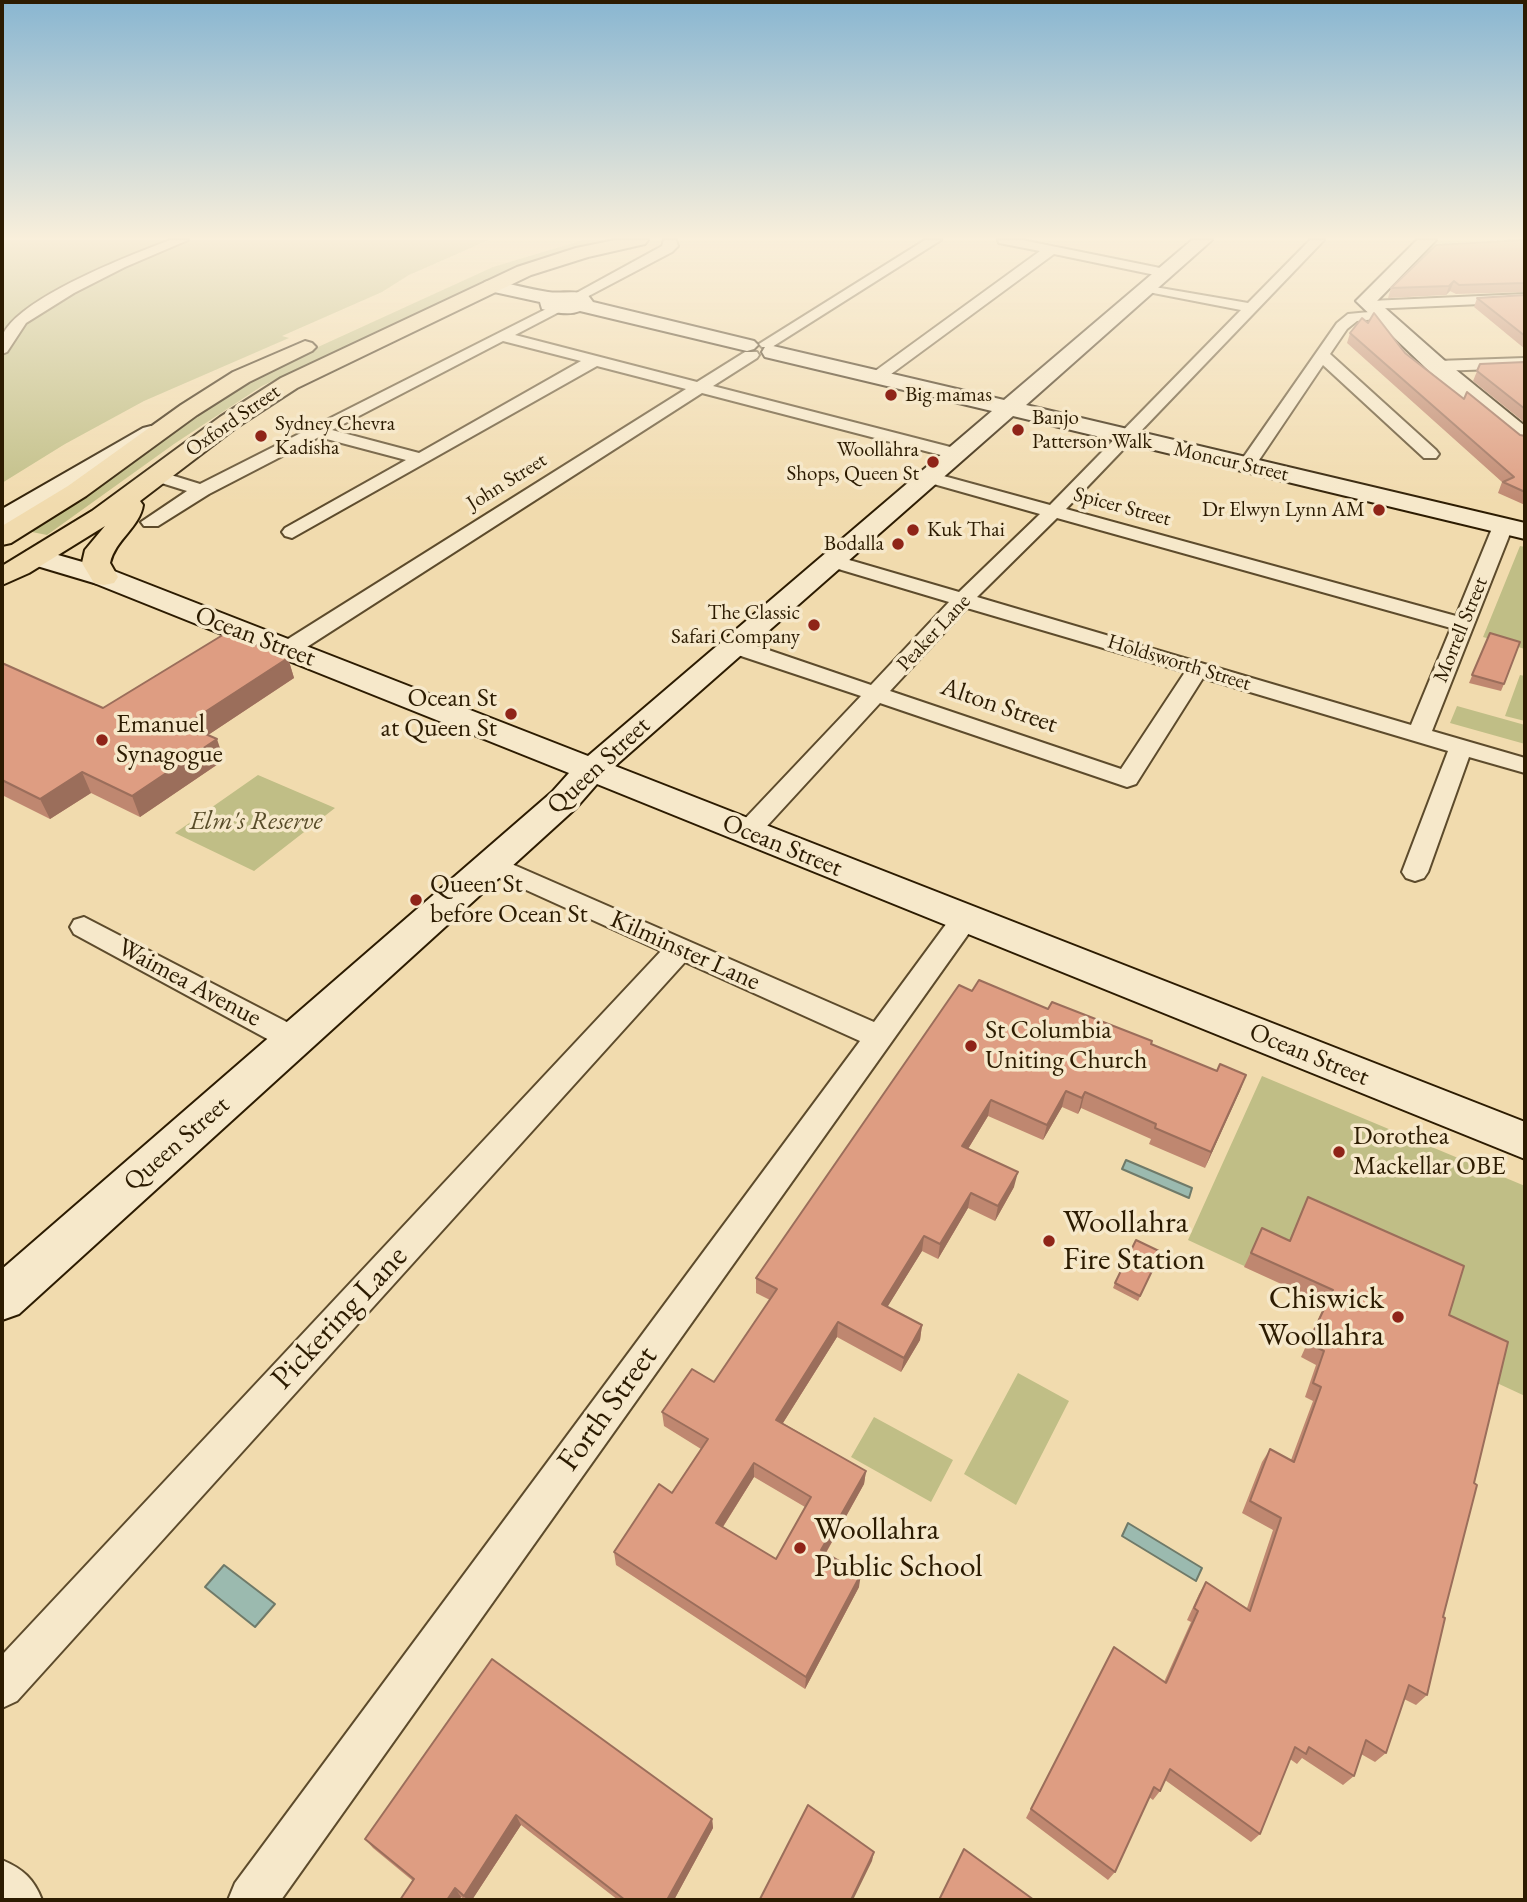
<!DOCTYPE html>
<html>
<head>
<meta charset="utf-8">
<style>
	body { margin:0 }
	#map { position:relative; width:1527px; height:1902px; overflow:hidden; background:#f1dbae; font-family:"EB Garamond",serif }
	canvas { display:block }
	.frame { position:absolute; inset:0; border:4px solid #2c1b01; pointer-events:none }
</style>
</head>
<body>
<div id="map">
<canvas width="1527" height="1902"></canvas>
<div class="frame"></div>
</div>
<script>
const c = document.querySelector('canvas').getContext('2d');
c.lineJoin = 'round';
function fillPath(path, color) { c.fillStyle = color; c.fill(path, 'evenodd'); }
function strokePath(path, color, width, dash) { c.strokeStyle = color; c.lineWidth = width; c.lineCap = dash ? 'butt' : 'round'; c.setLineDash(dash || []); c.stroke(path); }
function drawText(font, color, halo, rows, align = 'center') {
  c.font = font + ' "EB Garamond",serif'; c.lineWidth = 7; c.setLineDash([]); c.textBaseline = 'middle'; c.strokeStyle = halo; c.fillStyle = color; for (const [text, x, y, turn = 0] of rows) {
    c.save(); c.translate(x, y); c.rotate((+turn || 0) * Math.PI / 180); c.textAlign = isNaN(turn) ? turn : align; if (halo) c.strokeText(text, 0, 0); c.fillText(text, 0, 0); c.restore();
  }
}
fillPath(new Path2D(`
	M2,240H489L409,275L382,292L282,336L289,338L144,401L65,444L2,483Z
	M583,240H611L543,258L508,270L262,386L174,444L47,535L27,531L190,418L283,363L493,267Z
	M1520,546L1525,547V649L1483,637Z
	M1520,675L1525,676V721L1505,716Z
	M1457,706L1525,725V744L1450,723Z
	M258,775L335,808L254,871L175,833Z
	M1262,1076L1525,1186V1396L1188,1240Z
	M1018,1373L1069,1401L1016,1505L964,1474Z
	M874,1417L953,1460L931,1502L851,1457Z`), '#c0be86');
const water = new Path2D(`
	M1126,1160L1192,1188L1189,1198L1122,1169Z
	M1128,1523L1202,1568L1196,1581L1122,1536Z
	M224,1565L275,1604L255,1627L205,1587Z`);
fillPath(water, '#9bbaaf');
strokePath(water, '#6f7a69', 2);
const street = new Path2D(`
	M170,240H188L125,267L74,293L26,323L7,352L2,354C2,349 1,342 2,337C15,299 133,254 170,240Z
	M664,240H676L678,246L672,252L581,300H571L569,297L662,246Z
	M925,240H941L772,347H762L759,344Z
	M998,240H1022L1165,269L1172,273L1165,277L1054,254L883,380H871L869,377L871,374L1040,251L999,243Z
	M1310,240H1324L1066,509L1456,616L1493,526L1503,520L1510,522L1513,526L1432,731L1525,758V773L1469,757L1428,872L1424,878L1415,881L1406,878L1402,872L1448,751L1203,678L1136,784L1127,787L880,703L756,838L747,840L738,838L734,832L738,826L861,696L726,651L723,646L726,641H742L871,685L949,602L825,565L822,561L825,557H839L959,592L1040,514L923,481L920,477L923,473L929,472L1050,505L1241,310L1143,291V285L1248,303ZM1057,518L1451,628L1411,725L977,597ZM967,608L1185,672L1121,769L890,691Z
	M1525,294V302L1370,309L1363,305L1370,301Z
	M556,304L563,308L561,311L515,335L697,382L745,352H757L759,355L757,358L713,386L962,450L965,454L956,459L702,393L296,654H280L277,649L280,644L686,389L597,366L292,538L285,536L282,532L285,528L406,460L319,437L209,494L158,526H144L141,522L187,491L152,480L149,476L152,472L158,471L200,484ZM503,341L581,361L419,453L332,430Z
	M1380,311L1385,312L1387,315L1385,318L1357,321L1347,329L1330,354L1436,450L1439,454L1436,458H1424L1323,365L1253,469H1241L1238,465L1337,323L1348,314Z
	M1525,358V368L1437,371L1429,366L1437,361Z
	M491,855L874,1022L955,912L965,910L975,912L979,919L281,1900H228L235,1883L860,1041L685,962L17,1701L2,1708V1655L661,951L482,870L478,864L482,858Z
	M84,917L306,1032L310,1040L306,1048L295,1051L284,1048L74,934L70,927L74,920Z
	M2,1860C23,1869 34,1879 42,1900H2Z`);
const secondary = new Path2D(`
	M1192,240H1212L1026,405L1525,523V539L1013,416L615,766L1525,1122V1159L597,784L576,808L19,1314L2,1320V1269L552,792L569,773L94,583L27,563L23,557L27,551L37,549L114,571L588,756L992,411L765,357L762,352L765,347L773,346L1004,400Z
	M1417,240H1436L1377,301L1445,361L1525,426V445L1517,443L1429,371L1356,301Z
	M492,280C511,284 529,289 548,292C561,294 571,290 587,294L593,302L754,341L758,345L754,349L747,351L580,311C568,316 555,312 542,309L540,302L485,290L482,286L485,282Z
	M151,426L159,428L163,433L159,438L11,526L2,528V509L143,428Z`);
const primary = new Path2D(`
	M615,240H648L645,244L588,257L531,275L297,388L237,427L140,501L143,505C140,527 115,540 110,563L118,577L114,583L104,585L94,583L82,563L85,550L105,526L29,573L2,585V566L92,511L220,417L281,378L517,267L576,248Z
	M305,341L312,343L316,347L312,351L249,382L197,415L86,496L11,543L2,545V526L68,486L181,405L233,372Z`);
strokePath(street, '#5d4b2c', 4);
strokePath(secondary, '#2c1b01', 4);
strokePath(primary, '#2c1b01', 4);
fillPath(street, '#f6e8ca');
fillPath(secondary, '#f6e8ca');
fillPath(primary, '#f1dbae');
fillPath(new Path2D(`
	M1525,240V292L1456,294L1450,291L1446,295L1388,298L1391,288Z
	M1525,295V349L1474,307L1477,298Z
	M1350,333L1405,353L1464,399L1520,435L1525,436V505L1498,493L1502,482L1347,343Z
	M1525,362V423L1473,381L1480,364Z
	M1490,633L1504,684L1501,691L1469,683Z
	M288,658L294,678L208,735L224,760L140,817L91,793L50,819L2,795V663L103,708Z
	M972,991L1048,1009L1152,1044L1217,1071L1246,1075L1205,1168L1149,1144L1151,1139L1081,1108L1078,1114L1062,1107L1043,1140L988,1116L968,1149L1014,1187L995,1221L968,1208L938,1259L922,1251L887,1307L922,1325L920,1340L901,1372L837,1337L783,1423L866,1471L864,1484L826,1553L859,1587L805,1689L616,1565L614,1552L672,1493L701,1449L664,1426L662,1412L714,1382L770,1300L756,1293V1278ZM754,1477L805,1507L776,1559L723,1527Z
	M1308,1197L1449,1315L1474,1483L1443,1617L1427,1695L1416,1705L1404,1699L1386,1753L1375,1762L1361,1754L1354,1776L1343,1785L1302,1758L1297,1764L1290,1759L1260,1834L1251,1842L1165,1780L1160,1791L1153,1800L1149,1797L1115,1872L1108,1880L1026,1818L1114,1647L1164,1682L1191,1622L1187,1620L1199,1594L1206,1582L1247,1608L1273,1530L1242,1513L1262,1462L1270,1449L1291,1460L1313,1401L1305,1397L1316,1365L1301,1357L1325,1304L1244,1267L1262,1228L1289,1241Z
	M1159,1257L1138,1301L1113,1288L1115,1283Z
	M492,1659L712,1819L713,1828L674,1900H618L521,1825L472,1900H465L461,1897L459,1900H401L413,1881L373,1848L365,1839Z`), '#bf8770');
fillPath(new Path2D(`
	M1454,281L1450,291L1446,295L1449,286Z
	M288,658L294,678L193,745L185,725Z
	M217,739L224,760L140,817L132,796Z
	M82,772L91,793L50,819L40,799Z
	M1246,1075L1240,1091L1205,1168L1211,1152Z
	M1066,1091L1062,1107L1043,1140L1047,1125Z
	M1085,1092L1081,1108L1078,1114L1082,1098Z
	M991,1100L988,1116L960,1162L962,1146Z
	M1018,1172L1014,1187L995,1221L998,1206Z
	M971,1193L968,1208L938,1259L940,1244Z
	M924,1236L922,1251L880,1319L882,1304Z
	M838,1322L837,1337L776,1434V1420Z
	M922,1325L920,1340L901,1372L904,1358Z
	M754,1463V1477L717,1536L716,1523Z
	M866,1471L864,1484L820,1563L821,1550Z
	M861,1574L859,1587L805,1689L806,1677Z
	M516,1815L521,1825L472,1900H467L464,1896Z
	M712,1819L713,1828L674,1900H667Z
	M874,1852L872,1861L853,1900H851Z
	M455,1888L461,1897L459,1900H447Z`), '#9b6e5b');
const building = new Path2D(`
	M1525,240V283L1459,285L1454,281L1449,286L1391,288L1436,245Z
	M1525,295V336L1477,298Z
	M1374,313L1405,353L1464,399L1467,392L1520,435L1525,436V492L1503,482L1514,477L1350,333L1362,318L1368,323Z
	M1525,362V409L1477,371L1480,364Z
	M226,633L288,658L185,725L217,739L132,796L82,772L40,799L2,780V663L103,708Z
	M1490,633L1520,642L1504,684L1472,675Z
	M979,980L1048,1009L1052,1002L1152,1041L1151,1044L1217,1071L1220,1064L1246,1075L1211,1152L1155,1128L1156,1124L1085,1092L1082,1098L1066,1091L1047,1125L991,1100L962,1146L1018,1172L998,1206L971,1193L940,1244L924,1236L882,1304L922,1325L904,1358L838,1322L776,1420L866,1471L821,1550L861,1574L806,1677L614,1552L659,1484L672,1493L708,1439L662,1412L692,1369L714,1382L777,1289L756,1278L959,985L972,991ZM754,1463L811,1497L776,1559L716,1523Z
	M1308,1197L1464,1266L1449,1315L1508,1342L1474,1483L1477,1485L1443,1617L1445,1618L1427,1695L1409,1685L1386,1753L1366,1740L1354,1776L1309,1747L1306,1754L1295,1747L1260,1834L1170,1769L1160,1791L1154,1787L1115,1872L1031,1809L1114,1647L1166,1683L1198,1611L1194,1608L1206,1582L1250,1611L1281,1518L1250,1501L1270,1449L1294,1462L1321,1387L1313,1383L1324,1351L1308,1343L1333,1290L1251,1253L1262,1228L1290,1241Z
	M1136,1240L1161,1252L1140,1296L1115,1283Z
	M492,1659L712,1819L667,1900H625L516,1815L464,1896L455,1888L447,1900H400L414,1879L365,1839Z
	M808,1805L874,1852L851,1900H762L760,1899Z
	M964,1849L1034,1900H939Z`);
fillPath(building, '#de9d82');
strokePath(building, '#9b6e5b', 2);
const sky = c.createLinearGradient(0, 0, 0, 506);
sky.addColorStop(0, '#89b6d1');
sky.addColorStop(0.47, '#f9efdb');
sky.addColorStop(1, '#f9efdb00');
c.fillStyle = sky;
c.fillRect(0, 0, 1527, 506);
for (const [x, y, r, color] of [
	[891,395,7,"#8f2418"],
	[1018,430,7,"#8f2418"],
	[261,436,7,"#8f2418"],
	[933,462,7,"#8f2418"],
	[1379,510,7,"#8f2418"],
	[913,530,7,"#8f2418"],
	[898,544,7,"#8f2418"],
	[814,625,7,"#8f2418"],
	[511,714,7,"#8f2418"],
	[102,740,7,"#8f2418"],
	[416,900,7,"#8f2418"],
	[971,1046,7,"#8f2418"],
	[1339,1152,7,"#8f2418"],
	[1049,1241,7,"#8f2418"],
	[1398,1317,7,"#8f2418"],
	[800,1548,7,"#8f2418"]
]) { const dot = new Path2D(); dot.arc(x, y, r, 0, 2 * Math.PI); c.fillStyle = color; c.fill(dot); strokePath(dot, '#f6e8ca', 2.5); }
drawText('21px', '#2c1b01', '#f6e8ca', [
	["Big mamas",905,395],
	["Banjo",1032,418],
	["Patterson Walk",1032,442],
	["Sydney Chevra",275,424],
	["Kadisha",275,448],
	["Woollahra",919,450,"right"],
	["Shops, Queen St",919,474,"right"],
	["Dr Elwyn Lynn AM",1365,510,"right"],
	["Kuk Thai",927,530],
	["Bodalla",884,544,"right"],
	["The Classic",800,613,"right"],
	["Safari Company",800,637,"right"]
], 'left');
drawText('21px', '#2c1b01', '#f6e8ca', [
	["Oxford Street",233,421,-35],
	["Moncur Street",1231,462,13],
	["John Street",507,482,-32],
	["Spicer Street",1122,507,15],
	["Morrell Street",1461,630,-68],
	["Peaker Lane",934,633,-47],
	["Holdsworth Street",1179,663,17]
]);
drawText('26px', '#2c1b01', '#f6e8ca', [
	["Ocean Street",255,637,21],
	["Alton Street",999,706,19],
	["Queen Street",599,766,-43],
	["Ocean Street",782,846,22],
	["Kilminster Lane",685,951,24],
	["Waimea Avenue",189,983,28],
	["Ocean Street",1309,1055,22],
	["Queen Street",177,1144,-41]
]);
drawText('26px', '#2c1b01', '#f6e8ca', [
	["Ocean St",497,699,"right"],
	["at Queen St",497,729,"right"],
	["Emanuel",116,725],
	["Synagogue",116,755],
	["Queen St",430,885],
	["before Ocean St",430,915],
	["St Columbia",985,1031],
	["Uniting Church",985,1061],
	["Dorothea",1353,1137],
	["Mackellar OBE",1353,1167]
], 'left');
drawText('italic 26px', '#584c29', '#f6e8ca', [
	["Elm's Reserve",256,822]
]);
drawText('32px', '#2c1b01', '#f6e8ca', [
	["Woollahra",1063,1223],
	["Fire Station",1063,1260],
	["Chiswick",1384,1299,"right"],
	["Woollahra",1384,1336,"right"],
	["Woollahra",814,1530],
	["Public School",814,1567]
], 'left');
drawText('32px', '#2c1b01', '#f6e8ca', [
	["Pickering Lane",340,1318,-47],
	["Forth Street",608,1409,-54]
]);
</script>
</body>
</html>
